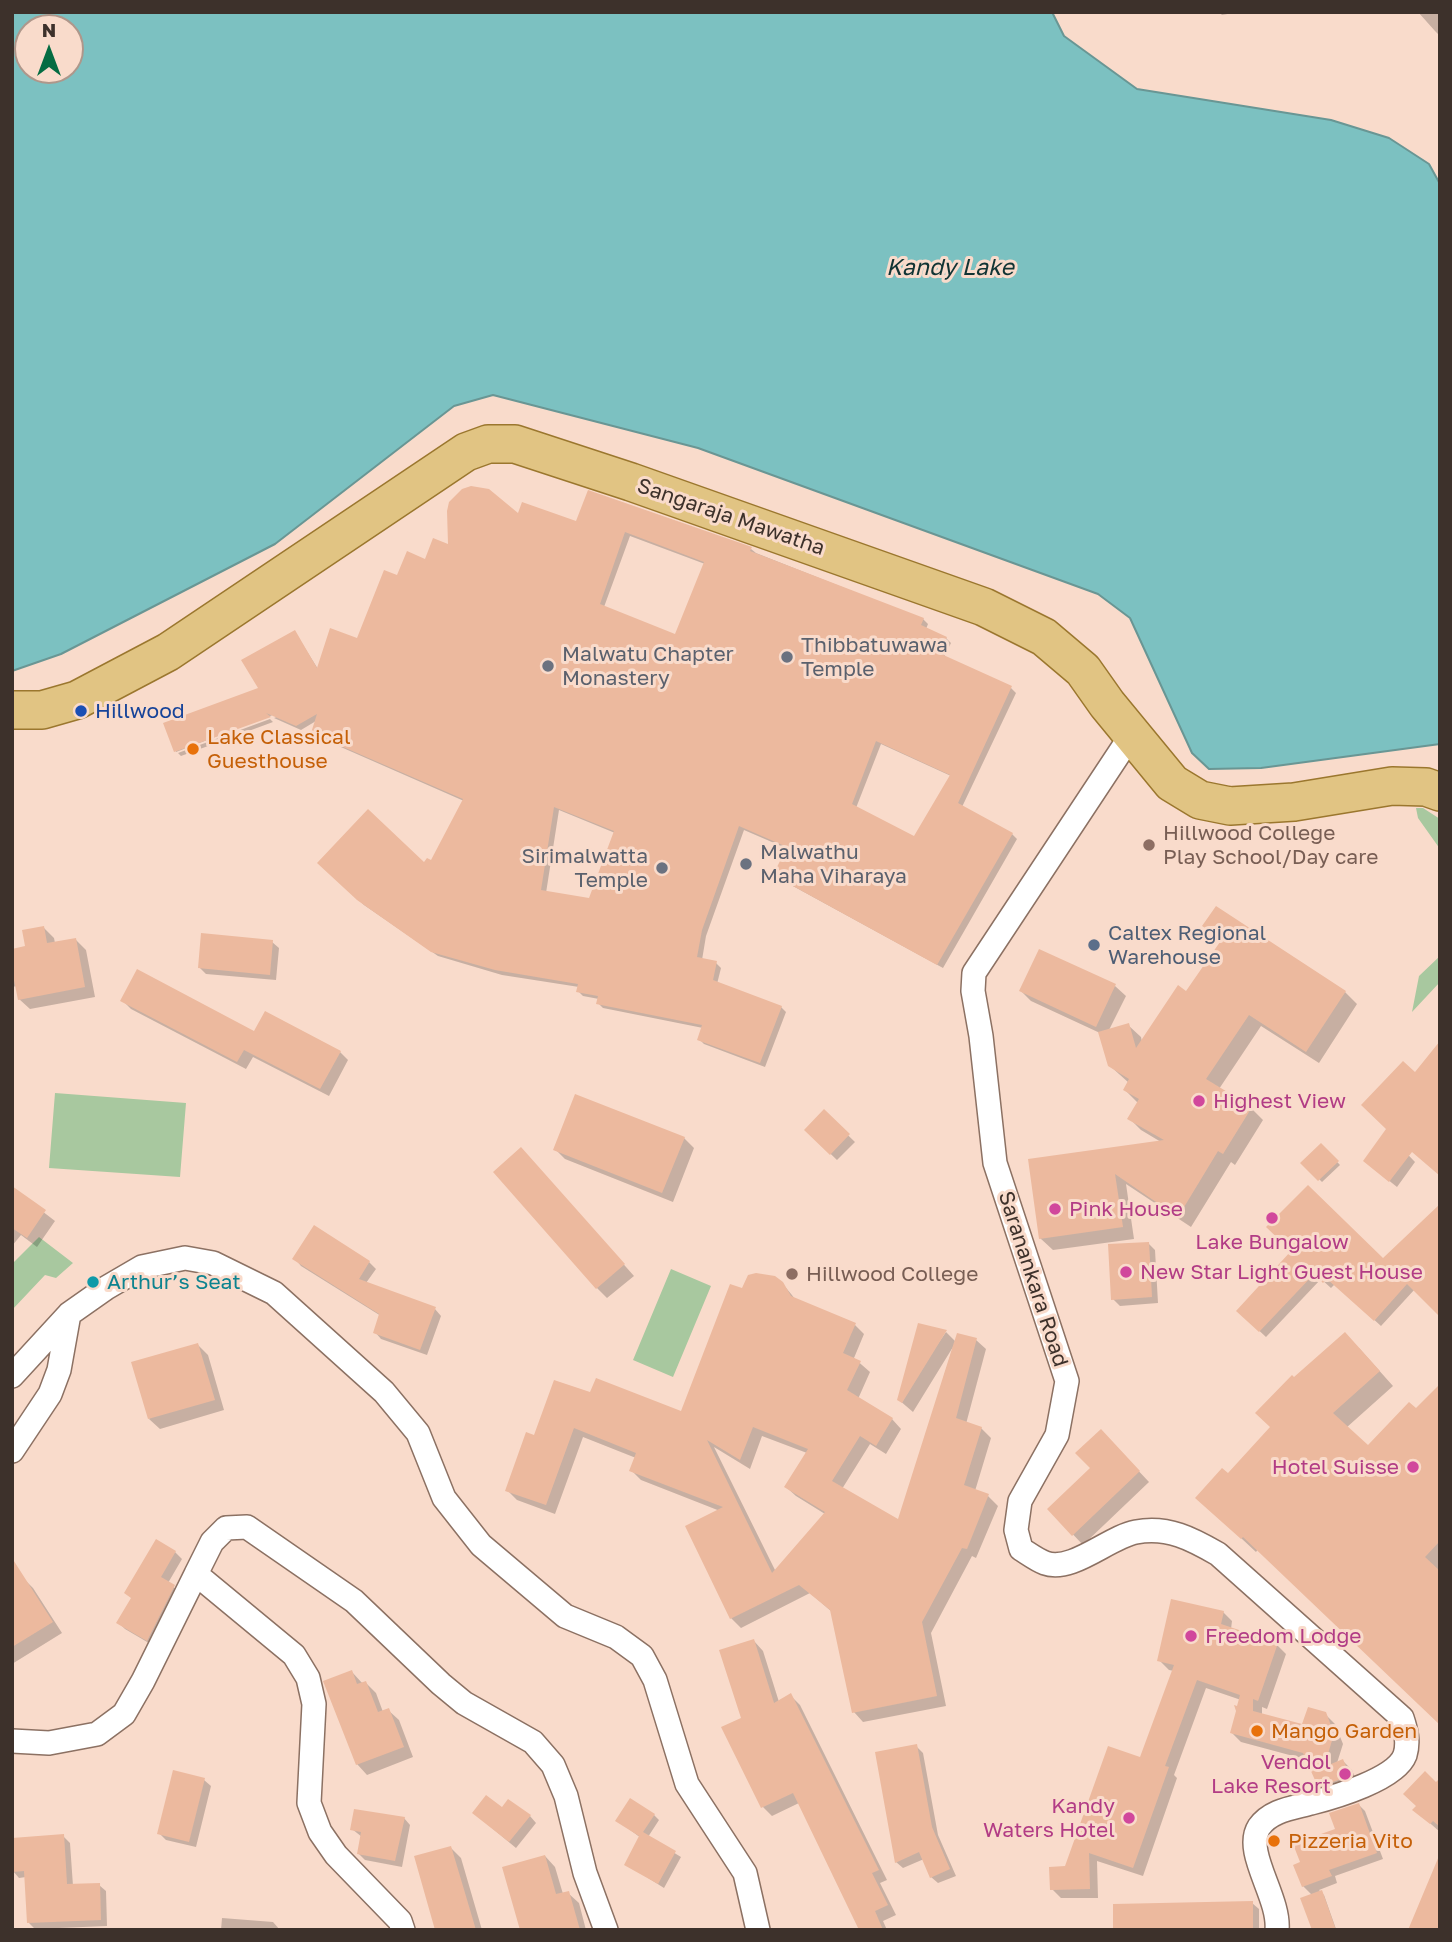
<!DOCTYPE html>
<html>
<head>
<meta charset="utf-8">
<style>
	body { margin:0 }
	#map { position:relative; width:1452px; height:1942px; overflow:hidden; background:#f9dbcb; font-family:"Golos Text",sans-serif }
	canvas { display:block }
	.frame { position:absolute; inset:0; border:14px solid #3d312b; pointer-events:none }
	.north { position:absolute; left:14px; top:14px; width:70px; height:70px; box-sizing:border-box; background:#f9dbcb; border:2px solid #ae978b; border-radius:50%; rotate:0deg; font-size:19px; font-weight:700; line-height:28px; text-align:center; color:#3d312b }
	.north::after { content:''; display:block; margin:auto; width:24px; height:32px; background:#056c42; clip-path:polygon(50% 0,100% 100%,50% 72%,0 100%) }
</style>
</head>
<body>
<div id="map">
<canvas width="1452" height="1942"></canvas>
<div class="frame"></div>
<div class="north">N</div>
</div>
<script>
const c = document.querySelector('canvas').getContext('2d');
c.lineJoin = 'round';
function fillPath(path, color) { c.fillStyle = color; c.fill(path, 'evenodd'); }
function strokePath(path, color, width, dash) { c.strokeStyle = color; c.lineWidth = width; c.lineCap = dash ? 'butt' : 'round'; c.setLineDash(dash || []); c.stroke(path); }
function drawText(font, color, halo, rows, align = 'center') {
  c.font = font + ' "Golos Text",sans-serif'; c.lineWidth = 6; c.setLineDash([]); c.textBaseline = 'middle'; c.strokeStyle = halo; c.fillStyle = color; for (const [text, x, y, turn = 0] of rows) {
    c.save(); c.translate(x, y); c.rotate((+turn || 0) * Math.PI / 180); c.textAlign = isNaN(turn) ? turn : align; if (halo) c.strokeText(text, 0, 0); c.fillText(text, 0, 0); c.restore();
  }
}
fillPath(new Path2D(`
	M1416,808H1423L1440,819V849L1418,818Z
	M1440,956V982L1412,1012L1419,976Z
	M55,1093L186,1103L180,1177L49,1168Z
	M39,1237L73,1263L56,1278L45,1275L12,1310V1264Z
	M671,1269L711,1286L673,1377L633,1360Z`), '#a8c89f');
const water = new Path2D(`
	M12,12H1052L1064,36L1137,89L1331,120L1389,138L1429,164L1440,184V744L1261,768L1209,769L1192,753L1130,618L1098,594L698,448L493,395L454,406L275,544L61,654L12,671ZM28,28H70V70H28Z`);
fillPath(water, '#7cc1c1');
strokePath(water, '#699694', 2);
fillPath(new Path2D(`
	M1219,12H1239L1222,15Z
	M1418,12H1440V36L1435,31Z
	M519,516L751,549L756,553L923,619L928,624L926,629L946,638L951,643L944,657L1011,688L1016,693L962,807L1012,834L1017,839L943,968L780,879L776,874L788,849L744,830L706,936L702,960L716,963L721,968L717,984L781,1007L786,1012L765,1067L704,1044L699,1039L703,1028L603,1008L598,1003L599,999L583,996L578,991L579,987L502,975L438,956L364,905L319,863L424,865L431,863L464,801L318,737L313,732L316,721L301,730L274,718L279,716L278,713L176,752L166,724L260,689L295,632L318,669L358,640L398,577L450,546ZM630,536L705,564L676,636L604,607ZM881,744L951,776L915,839L856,808ZM559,810L615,833L590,900L546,893Z
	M270,719L273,722L181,756L178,753Z
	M1205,926L1345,992L1357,1004L1319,1063L1261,1026L1219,1089L1251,1108L1263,1120L1235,1165L1231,1162L1191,1227L1126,1184L1134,1239L1053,1250L1040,1238L1030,1161L1161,1142L1141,1130L1129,1118L1138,1103L1125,1090L1129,1083L1109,1065L1100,1033L1031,1001L1021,991L1040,951L1115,986L1126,996L1109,1030L1128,1025L1141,1037L1142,1042L1187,993L1222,942Z
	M44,928L54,938L55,943L75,939L86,950L95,997L30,1009L19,999L17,986L12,987V951L27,948Z
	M272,942L279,948L276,980L206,974L199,967Z
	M123,1001L340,1052L348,1060L329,1096L253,1057L246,1069L131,1009Z
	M824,1112L855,1142L837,1160L806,1130Z
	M1386,1132L1415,1162L1397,1187L1372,1167Z
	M684,1138L694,1148L673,1202L565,1159L555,1149Z
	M1321,1145L1340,1165L1322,1182L1303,1163Z
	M531,1160L634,1276L607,1298L597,1288Z
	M12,1188L55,1221L37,1247L21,1235L12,1246Z
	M1148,1243L1155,1250L1158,1303L1120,1306L1113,1299Z
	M1293,1251L1383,1261L1415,1289L1381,1326L1335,1284L1331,1288L1321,1279L1266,1337L1238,1311Z
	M295,1259L369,1262L376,1269L366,1283L435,1309L441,1316L427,1355L381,1339L375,1332L381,1316L301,1266Z
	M782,1283L796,1300L855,1325L864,1334L854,1358L870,1372L858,1399L892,1419L901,1429L886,1454L870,1444L842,1489L899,1521L953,1347L913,1412L899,1400L946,1332L956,1342L976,1340L986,1349L966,1424L981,1428L991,1438L975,1491L988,1496L998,1506L976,1558L972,1556L931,1633L946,1706L863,1722L854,1712L832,1612L810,1593L741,1628L731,1618L720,1511L641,1480L631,1470L636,1458L583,1437L555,1514L517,1500L507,1490L535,1437L591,1394L682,1413L742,1290ZM762,1436L807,1453L786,1487L796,1496L825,1514L776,1572L714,1447L750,1469Z
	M198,1345L208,1355L224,1410L160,1429L149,1419Z
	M1359,1348L1393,1386L1346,1428L1368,1448L1416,1411L1440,1386L1438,1571L1258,1549L1256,1552L1212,1511L1228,1475L1271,1427L1294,1379Z
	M1101,1431L1149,1482L1083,1545L1049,1509L1092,1469Z
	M175,1552L182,1559L168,1583L181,1593L154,1646L125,1629L118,1622Z
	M23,1578L33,1588L62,1633L12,1664V1584Z
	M1223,1612L1232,1621L1231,1629L1277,1645L1286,1654L1267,1709L1262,1707V1715L1303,1727L1325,1714L1335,1724L1343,1744L1337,1763L1343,1761L1352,1770L1358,1785L1328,1795L1319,1786L1308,1760L1241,1742L1232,1733L1241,1700L1206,1688L1174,1775L1177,1778L1143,1876L1097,1861L1098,1898H1061L1052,1889L1141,1760L1174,1671L1169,1670L1159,1660Z
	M754,1641L763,1651L779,1702L791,1696L800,1705L887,1880L880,1883L896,1915L883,1921L887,1930H861L799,1803L772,1816L763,1807L743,1719Z
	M352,1672L363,1684L366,1683L376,1693L383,1712L388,1710L399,1720L413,1757L367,1775L357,1764Z
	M916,1746L923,1753L938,1835L956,1876L938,1883L931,1877L924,1859L903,1868L896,1862Z
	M204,1780L211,1786L196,1847L166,1840L159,1833Z
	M1440,1780V1832L1415,1810Z
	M1359,1805L1365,1811L1383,1859L1335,1876L1337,1883L1319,1890L1324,1895L1336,1929L1333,1930L1312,1895L1303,1886L1338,1830Z
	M654,1815L659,1820L648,1837L681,1857L664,1888L626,1864L641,1838L618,1821Z
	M530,1816L536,1823L516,1848L481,1819Z
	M404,1818L410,1825L402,1867L365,1860L358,1853L362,1837L352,1829Z
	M63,1836L70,1843L73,1886L99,1885L106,1891L107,1926L35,1929L29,1923L26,1877L19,1878L13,1871Z
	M451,1848L461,1858L482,1930H437Z
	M545,1856L555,1867L563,1894L568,1893L579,1903L586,1930H522Z
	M1252,1903L1259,1909V1930H1115Z
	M222,1918L273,1922L280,1930H221Z`), '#0003');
fillPath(new Path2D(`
	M471,486L489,489L518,513L522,502L576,521L588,490L752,547L750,551L924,618L921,625L947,637L939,653L1012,686L958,803L1013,833L937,965L773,875L787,847L739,826L702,930L697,957L717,961L713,980L782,1006L760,1063L697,1040L702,1025L596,1004L598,996L576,992L578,984L495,970L431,952L357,900L317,863L368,809L424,862L427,858L431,860L463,799L311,733L317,714L296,726L266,713L271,717L174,752L163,723L258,688L241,660L295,630L317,668L330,628L357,638L384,570L397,575L407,551L425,559L433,538L448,544L447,511L449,502L462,489ZM625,532L704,562L675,634L600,604ZM876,741L950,775L914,836L852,804ZM554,807L614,831L589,898L541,890Z
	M1216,906L1346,991L1306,1052L1249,1015L1206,1079L1252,1107L1223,1154L1218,1151L1178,1217L1115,1174L1123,1227L1039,1239L1028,1159L1164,1140L1127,1119L1139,1099L1123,1090L1129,1079L1108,1066L1098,1032L1129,1023L1136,1048L1178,985L1186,991L1222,939L1202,926Z
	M44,926L47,943L76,938L85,987L18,1000L12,970V949L25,946L22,930Z
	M201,933L273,940L270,975L198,968Z
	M1039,949L1116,984L1096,1027L1019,991Z
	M137,969L254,1031L265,1011L341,1051L320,1089L244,1050L237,1062L120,1001Z
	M1440,1041V1176L1412,1152L1389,1182L1363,1161L1386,1129L1361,1105L1403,1061L1415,1072Z
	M575,1094L685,1137L662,1193L553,1150Z
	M824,1109L850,1134L830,1155L804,1130Z
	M1321,1143L1339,1161L1318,1181L1300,1163Z
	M521,1147L625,1264L596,1289L493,1172Z
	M1308,1185L1383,1258L1440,1204V1317L1407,1284L1374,1321L1327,1279L1323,1283L1314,1274L1259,1332L1236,1311L1291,1251L1266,1227Z
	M12,1186L46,1210L27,1238L12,1228Z
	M314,1225L370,1261L359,1279L436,1307L420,1350L373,1333L379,1314L292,1259Z
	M1149,1242L1152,1297L1111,1300L1108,1244Z
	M756,1273L775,1276L783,1282L791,1296L856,1323L843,1353L861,1361L847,1390L893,1418L876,1446L860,1436L832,1481L898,1519L957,1333L977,1338L956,1418L982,1427L964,1485L989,1494L967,1549L962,1548L922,1622L937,1696L852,1713L830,1610L799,1585L730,1619L685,1526L723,1507L629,1471L636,1453L574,1428L546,1505L505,1491L526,1432L534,1435L554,1380L590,1392L596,1378L681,1411L730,1284L742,1288L748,1275ZM753,1427L808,1449L784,1487L825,1512L772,1573L707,1440L740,1460Z
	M918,1323L947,1330L902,1403L897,1400Z
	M1345,1332L1380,1371L1333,1413L1368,1445L1409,1402L1416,1408L1440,1384V1541L1425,1557L1440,1571V1725L1243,1537L1241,1539L1195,1498L1222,1468L1228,1473L1270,1427L1255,1413L1292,1375L1294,1377Z
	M198,1343L215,1400L148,1419L131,1362Z
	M1101,1429L1140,1471L1072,1536L1047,1509L1090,1468L1075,1453Z
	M156,1539L176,1551L161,1577L175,1585L147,1641L116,1623L131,1598L124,1593Z
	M12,1558L53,1622L12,1647Z
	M1171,1599L1224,1611L1221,1624L1278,1643L1258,1701L1253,1699V1711L1302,1724L1308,1707L1326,1712L1334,1734L1324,1767L1343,1759L1350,1776L1318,1787L1303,1753L1230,1733L1236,1711L1234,1705L1237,1706L1240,1695L1197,1680L1165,1766L1169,1767L1133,1868L1089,1853L1090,1889L1050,1890L1049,1867L1065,1866L1108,1746L1140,1757L1174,1665L1157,1661Z
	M754,1639L774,1703L791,1693L879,1870L872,1873L888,1905L875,1911L883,1930H859L793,1793L761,1808L721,1727L741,1718L719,1650Z
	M352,1670L357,1684L366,1681L378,1712L389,1708L404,1747L356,1765L323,1681Z
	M917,1744L932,1827L950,1869L930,1878L919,1852L895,1863L875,1752Z
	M173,1770L205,1778L189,1842L157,1834Z
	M1425,1771L1436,1782L1440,1778V1827L1433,1821L1430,1824L1412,1810L1416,1806L1403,1794Z
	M486,1795L502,1807L508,1799L531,1815L509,1842L472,1813Z
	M630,1798L655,1814L643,1832L676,1851L658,1884L624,1865L639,1836L615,1821Z
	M1359,1803L1377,1853L1329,1870L1332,1876L1302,1887L1293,1865L1300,1862L1293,1844L1335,1829L1329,1813Z
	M354,1809L405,1817L395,1861L357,1854L361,1832L350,1830Z
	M64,1834L67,1884L100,1883L101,1920L27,1923L24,1871L12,1872V1838Z
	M451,1846L476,1930H435L414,1856Z
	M545,1855L556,1894L569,1891L580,1930H520L502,1867Z
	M1439,1856L1440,1930H1408Z
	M1322,1890L1336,1930H1312L1300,1898Z
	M1253,1901V1930H1113V1904Z`), '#ecb99e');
const minor = new Path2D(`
	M1132,734L974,973L973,991L981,1036L995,1163L1067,1381L1057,1435L1020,1501L1016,1530L1021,1549C1029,1554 1037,1560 1045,1563C1072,1573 1109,1537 1136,1532C1168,1526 1192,1539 1218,1554L1402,1718C1406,1730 1409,1742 1405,1755C1396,1779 1335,1797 1311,1803C1293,1808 1271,1810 1259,1827C1243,1852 1280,1897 1277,1930
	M12,1376L69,1314L106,1288L142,1267L185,1258L213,1263L274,1293L384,1392L418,1433L444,1498L481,1545L565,1616L616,1637L642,1656L655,1680L687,1784L745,1873L758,1930
	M12,1451L50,1394L59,1370L69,1314
	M12,1741L49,1743L97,1734L124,1714L143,1681L196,1574
	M403,1930L400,1921L336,1855L320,1832L309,1803L314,1704L308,1678L294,1655L196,1574L212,1542L226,1528L247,1527L354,1601L441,1684L464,1703L533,1742L553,1765L566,1796L585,1873L606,1930`);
const primary = new Path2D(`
	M12,710H42L77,700L168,652L466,452L488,444H515L631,482L984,607L1044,637L1083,670L1107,704L1172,783L1200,800L1230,806L1294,802L1392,786L1426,787L1440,792`);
strokePath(minor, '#8c7163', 26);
strokePath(primary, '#9b772e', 40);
strokePath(minor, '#fff', 23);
strokePath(primary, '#e1c483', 37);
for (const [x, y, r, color] of [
	[787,657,7,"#6b7280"],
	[548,666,7,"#6b7280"],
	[81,711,7,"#1a4fb4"],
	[193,749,7,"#e8710a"],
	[1149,845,7,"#8d6e63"],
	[746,864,7,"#6b7280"],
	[662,868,7,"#6b7280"],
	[1094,945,7,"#5c6f8a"],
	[1199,1101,7,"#d1479c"],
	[1055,1209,7,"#d1479c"],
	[1272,1218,7,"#d1479c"],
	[1126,1272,7,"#d1479c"],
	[792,1274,7,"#8d6e63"],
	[93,1282,7,"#0f9aa8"],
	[1413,1467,7,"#d1479c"],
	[1191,1636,7,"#d1479c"],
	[1257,1731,7,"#e8710a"],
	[1345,1774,7,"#d1479c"],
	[1129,1818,7,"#d1479c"],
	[1274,1841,7,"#e8710a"]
]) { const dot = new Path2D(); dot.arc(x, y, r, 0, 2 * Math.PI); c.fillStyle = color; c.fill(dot); strokePath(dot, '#f9dbcb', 2.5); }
drawText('21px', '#3d312b', '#f9dbcb', [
	["Sangaraja Mawatha",731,517,19],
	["Saranankara Road",1033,1279,72]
]);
drawText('21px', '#5b616d', '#f9dbcb', [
	["Thibbatuwawa",801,645],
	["Temple",801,669],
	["Malwatu Chapter",562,654],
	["Monastery",562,678],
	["Malwathu",760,852],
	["Maha Viharaya",760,876],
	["Sirimalwatta",648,856,"right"],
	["Temple",648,880,"right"]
], 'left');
drawText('21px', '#164399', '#f9dbcb', [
	["Hillwood",95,711]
], 'left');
drawText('21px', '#c56008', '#f9dbcb', [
	["Lake Classical",207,737],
	["Guesthouse",207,761],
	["Mango Garden",1271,1731],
	["Pizzeria Vito",1288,1841]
], 'left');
drawText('21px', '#785e54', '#f9dbcb', [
	["Hillwood College",1163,833],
	["Play School/Day care",1163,857],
	["Hillwood College",806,1274]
], 'left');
drawText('21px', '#4e5e75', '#f9dbcb', [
	["Caltex Regional",1108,933],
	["Warehouse",1108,957]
], 'left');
drawText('21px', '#b23c85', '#f9dbcb', [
	["Highest View",1213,1101],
	["Pink House",1069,1209],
	["Lake Bungalow",1272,1242,"center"],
	["New Star Light Guest House",1140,1272],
	["Hotel Suisse",1399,1467,"right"],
	["Freedom Lodge",1205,1636],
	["Vendol",1331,1762,"right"],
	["Lake Resort",1331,1786,"right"],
	["Kandy",1115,1806,"right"],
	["Waters Hotel",1115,1830,"right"]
], 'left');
drawText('21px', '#0d838f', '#f9dbcb', [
	["Arthur’s Seat",107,1282]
], 'left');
drawText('italic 23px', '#113434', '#f9dbcb', [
	["Kandy Lake",950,268]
]);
</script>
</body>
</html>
